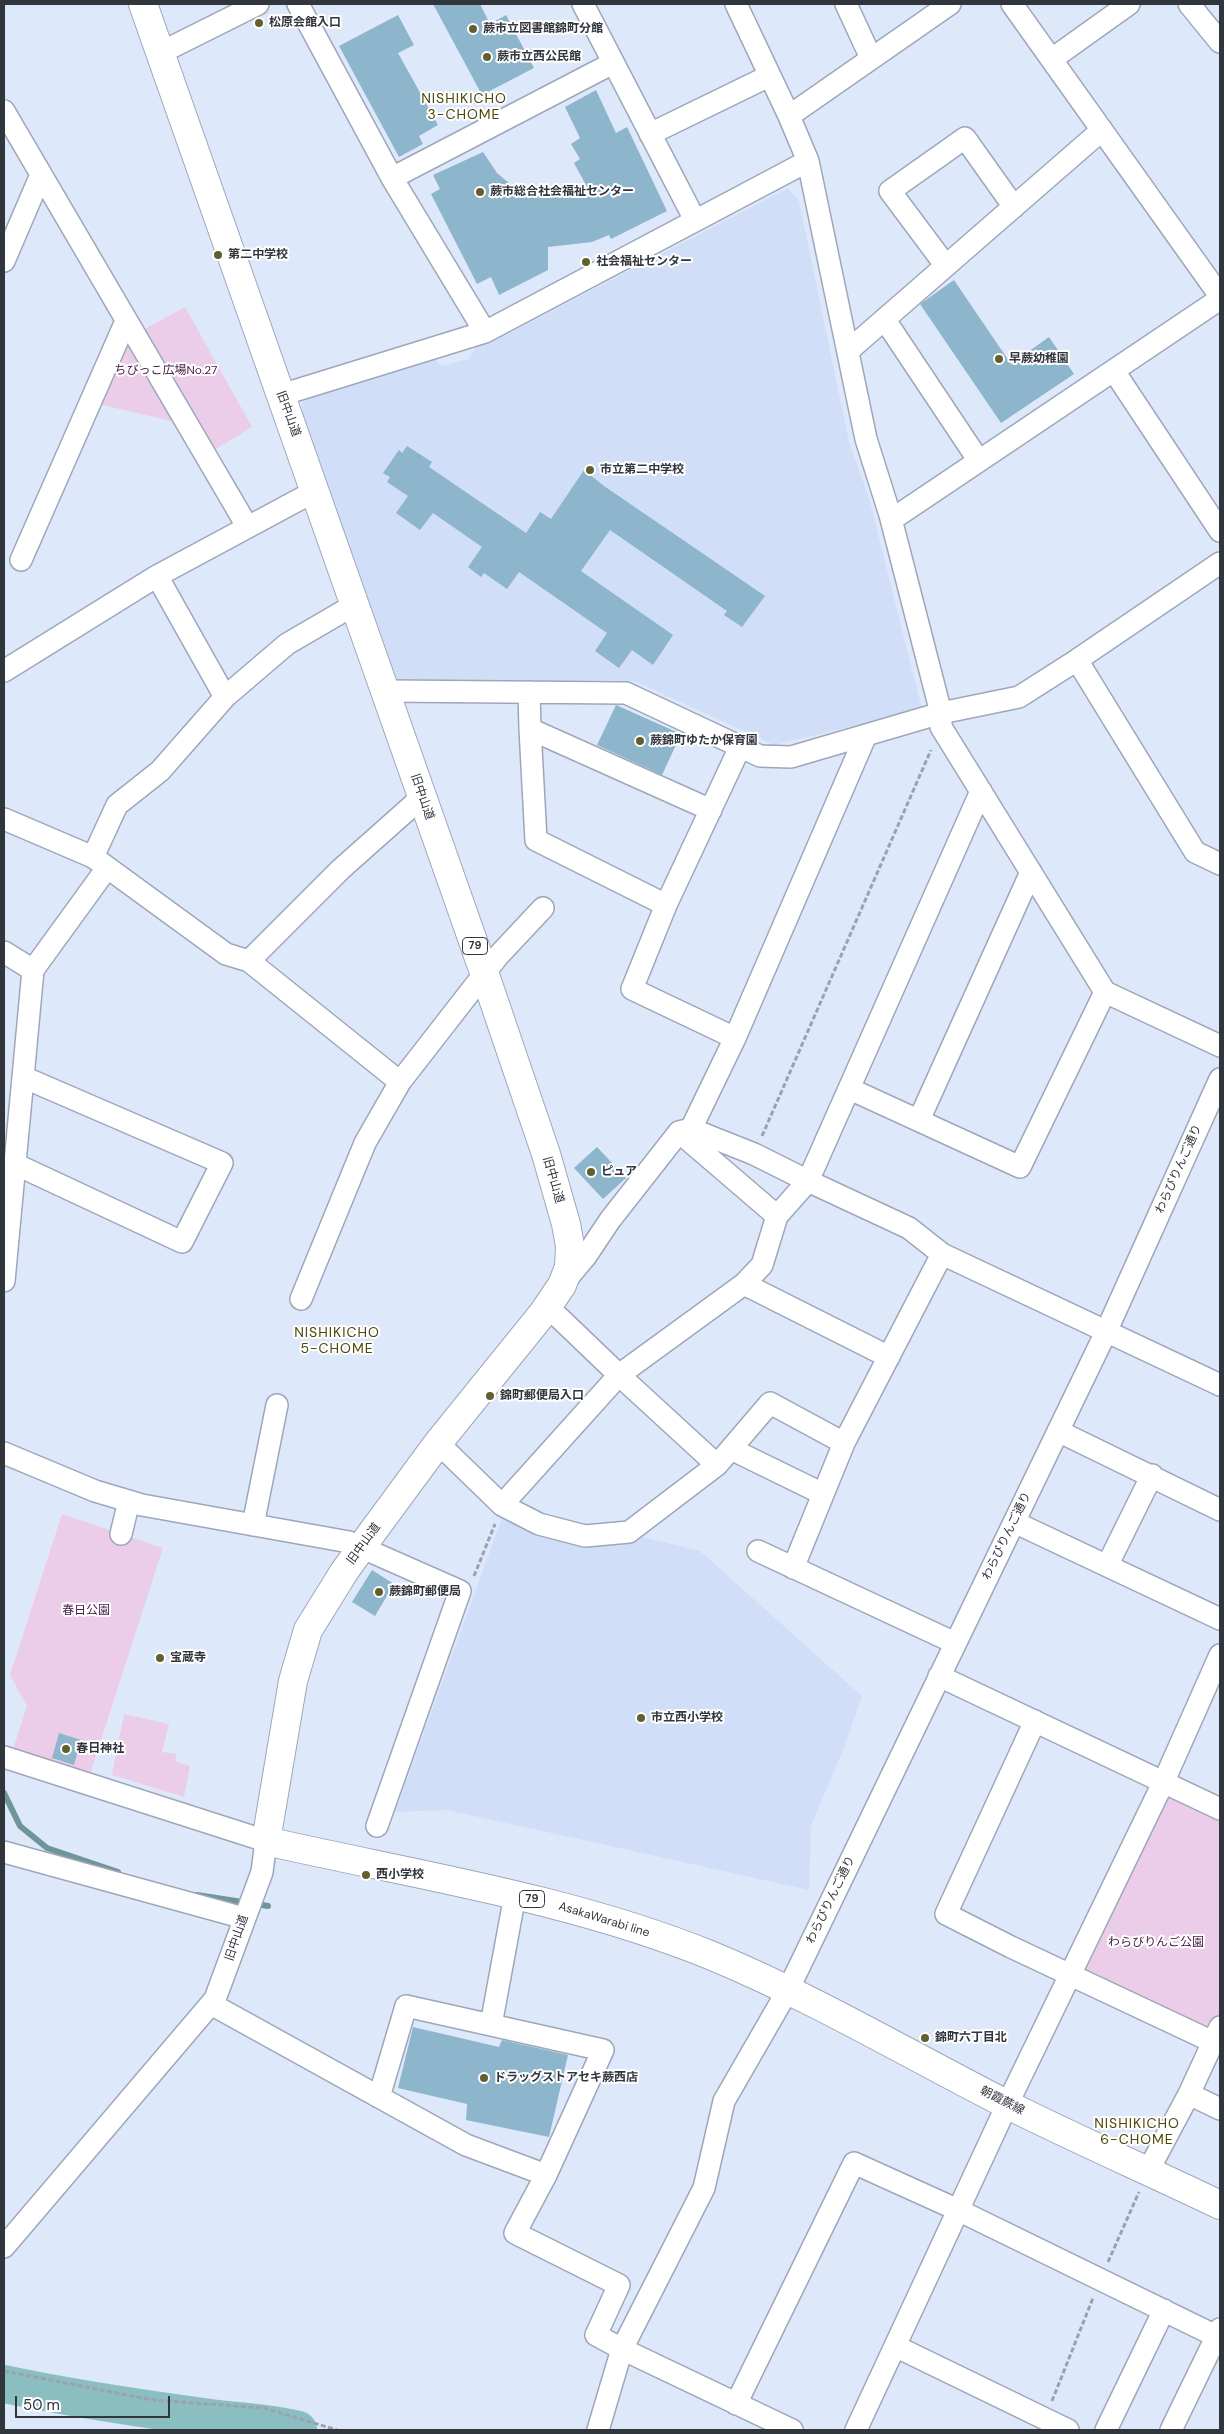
<!DOCTYPE html>
<html>
<head>
<meta charset="utf-8">
<style>
	body { margin:0 }
	#map { position:relative; width:1224px; height:2434px; overflow:hidden; background:#dee8fb; font-family:"DM Sans",sans-serif }
	canvas { display:block }
	.frame { position:absolute; inset:0; border:5px solid #31353c; pointer-events:none }
	.scale { position:absolute; left:15px; top:2396px; width:155px; height:22px; box-sizing:border-box; border:2px solid #31353c; border-top:0; padding-left:6px; font-size:15px; line-height:18px; white-space:nowrap; color:#31353c; -webkit-text-stroke:4px #fff; paint-order:stroke }
</style>
</head>
<body>
<div id="map">
<canvas width="1224" height="2434"></canvas>
<div class="frame"></div>
<div class="scale">50 m</div>
</div>
<script>
const c = document.querySelector('canvas').getContext('2d');
c.lineJoin = 'round';
function fillPath(path, color) { c.fillStyle = color; c.fill(path, 'evenodd'); }
function strokePath(path, color, width, dash) { c.strokeStyle = color; c.lineWidth = width; c.lineCap = dash ? 'butt' : 'round'; c.setLineDash(dash || []); c.stroke(path); }
function drawText(font, color, halo, rows, align = 'center') {
  c.font = font + ' "DM Sans","Noto Sans JP",sans-serif'; c.lineWidth = 4; c.setLineDash([]); c.textBaseline = 'middle'; c.strokeStyle = halo; c.fillStyle = color; for (const [text, x, y, turn = 0] of rows) {
    c.save(); c.translate(x, y); c.rotate((+turn || 0) * Math.PI / 180); c.textAlign = isNaN(turn) ? turn : align; if (halo) c.strokeText(text, 0, 0); c.fillText(text, 0, 0); c.restore();
  }
}
fillPath(new Path2D(`
	M788,188L799,201L849,442L869,498L922,709L774,745L637,682L615,680L397,683L301,411L304,398L434,357L441,366L469,359L478,344L508,334Z
	M503,1515L551,1536L618,1544L638,1536L700,1551L862,1696L843,1750L811,1826L809,1890L447,1810L395,1812Z`), '#d1def8');
fillPath(new Path2D(`
	M185,307L252,427L209,453L193,426L98,404L128,338Z
	M62,1514L163,1548L90,1774L13,1749L27,1706L10,1675Z
	M124,1714L169,1724L162,1752L177,1754L175,1761L190,1766L184,1797L112,1775Z
	M1164,1781L1220,1809V2027L1213,2042L1070,1975Z`), '#ebcdea');
strokePath(new Path2D(`
	M4,1793L20,1826L47,1848L118,1872
	M197,1895L268,1906`), '#709599', 6);
strokePath(new Path2D(`
	M4,2384C70,2398 137,2408 204,2417C236,2422 267,2422 298,2430`), '#8bbec1', 38);
fillPath(new Path2D(`
	M433,4H480L490,24L506,15L534,68L482,95Z
	M398,15L414,45L398,53L438,125L419,136L423,144L399,157L339,46Z
	M596,90L616,133L627,127L667,211L611,239L609,235L592,242L548,247V270L499,295L491,277L477,284L431,194L440,189L433,175L483,152L497,173L515,188L535,196L559,197L587,187L574,163L580,159L571,144L580,138L565,107Z
	M954,280L1011,364L1049,337L1074,374L1001,423L920,304Z
	M407,446L432,462L429,467L526,533L540,512L551,519L584,470L604,486L765,596L742,627L724,615L727,611L610,530L581,571L673,635L653,665L632,650L619,668L595,651L607,633L519,572L507,589L484,573L481,577L468,567L482,547L433,513L420,530L396,513L408,496L387,482L390,477L383,473L399,450L402,453Z
	M616,705L681,734L662,775L597,745Z
	M597,1147L626,1178L603,1199L574,1168Z
	M372,1570L394,1584L375,1616L352,1602Z
	M59,1733L81,1740L74,1765L52,1758Z
	M413,2027L499,2047L502,2040L568,2055L549,2137L466,2120L467,2104L398,2088Z`), '#8db5cb');
const minor = new Path2D(`
	M298,4L392,178L485,332
	M583,4L695,220
	M736,4L789,116L808,161L866,439L890,515L941,713V727L1105,992L1220,1046
	M846,4L871,58
	M1012,4L1220,296
	M1189,4L1220,42
	M160,53L258,4
	M1052,59L1129,4
	M4,111L247,526
	M789,116L950,4
	M650,134L769,76
	M392,178L613,63
	M4,261L40,177
	M946,266L890,191L965,138L1014,207
	M885,320L979,461
	M848,351L1102,130
	M1114,371L1220,531
	M281,395L485,332L808,161
	M890,515L900,514L1220,299
	M21,560L126,321
	M157,576L225,697
	M1077,660L1195,852L1220,864
	M4,671L157,576L315,491
	M385,691L626,693L760,756L791,757L941,713L1019,697L1077,660L1220,563
	M529,692L530,729L711,810
	M530,729L536,840L666,905
	M981,791L808,1181L909,1228L942,1254L1220,1385
	M4,819L93,857L226,954L249,961L400,1082
	M93,857L117,805L160,771L225,697L287,644L354,605
	M4,952L33,970
	M249,961L341,869L422,797
	M735,1038L632,989L666,905L740,747
	M850,1089L1020,1167L1105,992
	M919,1120L1031,872
	M691,1129L735,1038L866,735
	M679,1132L777,1216L762,1265L744,1284L889,1357
	M15,1164L182,1242L222,1163L23,1077
	M4,1281L33,970L107,868
	M565,1281L586,1256L610,1220L679,1132L691,1129L754,1154L808,1181L777,1216
	M301,1299L365,1143L400,1082L498,956L543,908
	M547,1306L619,1375L744,1284
	M1058,1431L1220,1510
	M438,1443L502,1505L539,1524L585,1536L629,1532L717,1465L770,1403L844,1443
	M731,1449L823,1494
	M4,1453L95,1491L142,1505L349,1542L460,1591L377,1826
	M502,1505L619,1375L717,1465
	M1014,1522L1220,1619
	M253,1525L277,1405
	M121,1534L129,1501
	M758,1551L955,1643
	M1108,1564L1152,1475
	M793,1568L844,1443L942,1254
	M939,1676L1220,1809
	M1035,1721L946,1914L1011,1947L1213,2042
	M4,1757L266,1841L262,1872L215,1999L4,2247
	M4,1852L244,1918
	M211,2004L466,2145L546,2175
	M491,2025L515,1895
	M1189,2094L1220,2109
	M379,2097L406,2006L603,2050L546,2175L515,2233L619,2285L596,2335L622,2349L598,2430
	M1148,2171L1189,2094L1220,2027
	M895,2346L1068,2430
	M736,2404L854,2163L958,2210L1220,2338
	M792,2430L622,2349L704,2188L724,2101L788,1990L1106,1332L1220,1079
	M856,2430L1007,2105L1164,1781L1220,1655
	M1106,2430L1164,2310
	M1171,2430L1220,2329`);
const major = new Path2D(`
	M143,4L485,975L546,1154L566,1224L570,1246L569,1267L562,1285L543,1313L438,1443L371,1534L344,1572L308,1630L293,1681L266,1841C415,1875 569,1898 710,1955C812,1997 908,2054 1006,2104C1076,2139 1149,2171 1220,2205`);
strokePath(minor, '#9ea7b9', 24);
strokePath(major, '#9ea7b9', 30);
strokePath(new Path2D(`
	M762,1136L931,750
	M474,1576L495,1524
	M1108,2262L1139,2192
	M4,2371L153,2400L264,2408L337,2430
	M1052,2401L1093,2298`), '#9aa2b0', 3, [5, 2.5]);
strokePath(minor, '#fff', 21);
strokePath(major, '#fff', 28);
for (const [x, y, r, color] of [
	[259,23,5,"#625f2c"],
	[473,29,5,"#625f2c"],
	[487,57,5,"#625f2c"],
	[480,192,5,"#625f2c"],
	[218,255,5,"#625f2c"],
	[586,262,5,"#625f2c"],
	[999,359,5,"#625f2c"],
	[590,470,5,"#625f2c"],
	[640,741,5,"#625f2c"],
	[591,1172,5,"#625f2c"],
	[490,1396,5,"#625f2c"],
	[379,1592,5,"#625f2c"],
	[160,1658,5,"#625f2c"],
	[641,1718,5,"#625f2c"],
	[66,1749,5,"#625f2c"],
	[366,1875,5,"#625f2c"],
	[925,2038,5,"#625f2c"],
	[484,2078,5,"#625f2c"]
]) { const dot = new Path2D(); dot.arc(x, y, r, 0, 2 * Math.PI); c.fillStyle = color; c.fill(dot); strokePath(dot, '#fff', 2); }
for (const [x, y, w] of [
	[475,946,25],
	[532,1899,25]
]) { const box = new Path2D(); box.roundRect(x - w / 2, y - 8.5, w, 17, 4); c.fillStyle = '#fff'; c.fill(box); strokePath(box, '#31353c', 1); }
drawText('bold 11px', '#31353c', null, [
	["79",475,946],
	["79",532,1899]
]);
drawText('bold 12px', '#31353c', '#fff', [
	["松原会館入口",269,23],
	["蕨市立図書館錦町分館",483,29],
	["蕨市立西公民館",497,57],
	["蕨市総合社会福祉センター",490,192],
	["第二中学校",228,255],
	["社会福祉センター",596,262],
	["早蕨幼稚園",1009,359],
	["市立第二中学校",600,470],
	["蕨錦町ゆたか保育園",650,741],
	["ピュア",601,1172],
	["錦町郵便局入口",500,1396],
	["蕨錦町郵便局",389,1592],
	["宝蔵寺",170,1658],
	["市立西小学校",651,1718],
	["春日神社",76,1749],
	["西小学校",376,1875],
	["錦町六丁目北",935,2038],
	["ドラッグストアセキ蕨西店",494,2078]
], 'left');
drawText('12px', '#482048', '#fff', [
	["ちびっこ広場No.27",166,371],
	["春日公園",86,1611],
	["わらびりんご公園",1156,1943]
]);
drawText('12px', '#31353c', '#fff', [
	["旧中山道",288,414,70],
	["旧中山道",422,797,71],
	["わらびりんご通り",1179,1169,-66],
	["旧中山道",553,1180,74],
	["わらびりんご通り",1007,1536,-64],
	["旧中山道",364,1544,-54],
	["わらびりんご通り",831,1900,-64],
	["AsakaWarabi line",604,1920,17],
	["旧中山道",237,1938,-71],
	["朝霞蕨線",1002,2101,27]
]);
c.letterSpacing = '1px';
drawText('14px', '#4c4807', '#fff', [
	["NISHIKICHO",464,99],
	["3-CHOME",464,115],
	["NISHIKICHO",337,1333],
	["5-CHOME",337,1349],
	["NISHIKICHO",1137,2124],
	["6-CHOME",1137,2140]
]);
c.letterSpacing = '0px';
</script>
</body>
</html>
